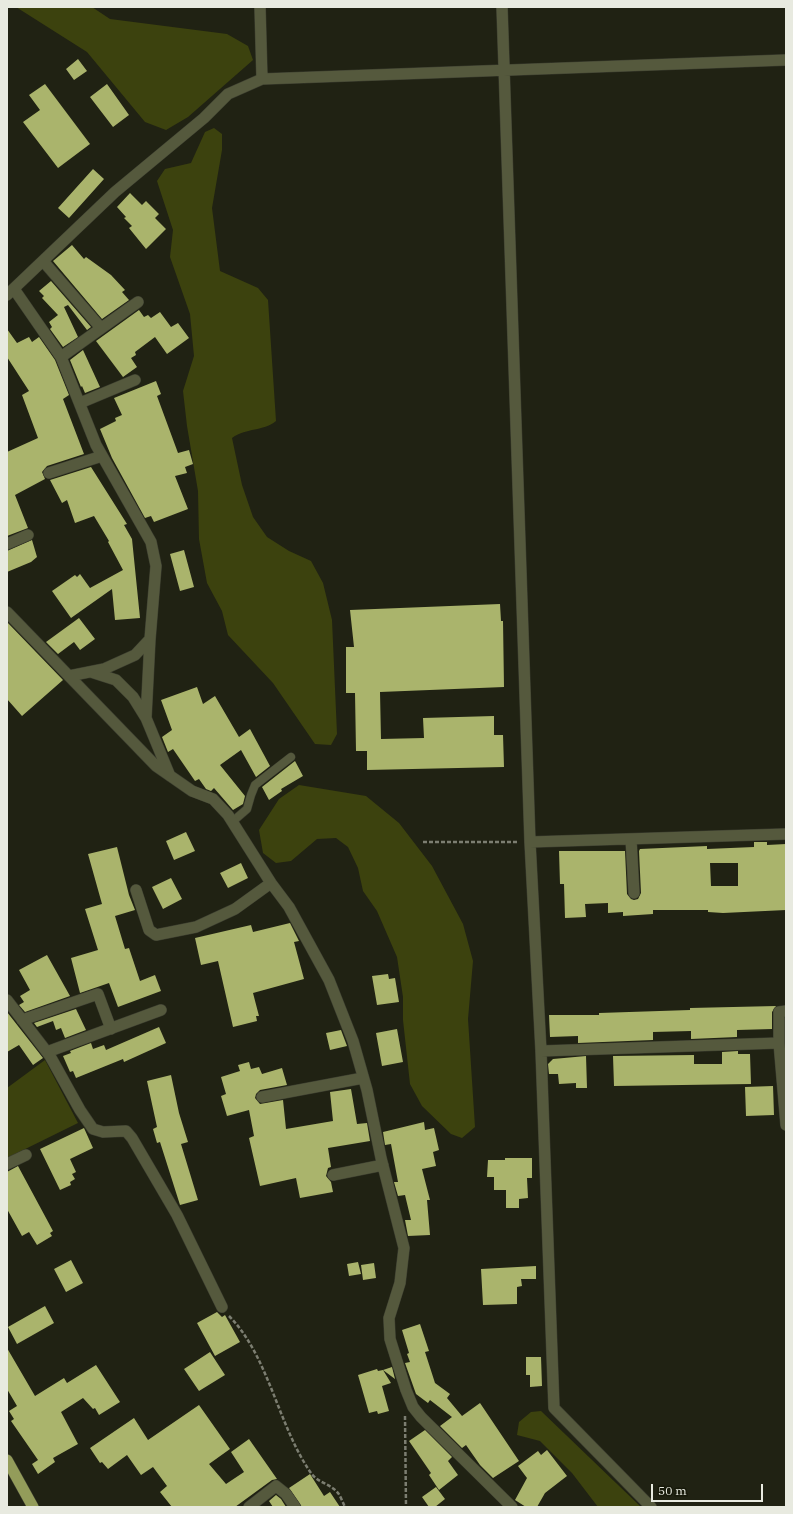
<!DOCTYPE html>
<html>
<head>
<meta charset="utf-8">
<style>
	body { margin:0 }
	#map { position:relative; width:793px; height:1514px; overflow:hidden; background:#202213; font-family:"IBM Plex Serif",serif }
	canvas { display:block }
	.frame { position:absolute; inset:0; border:8px solid #e8eae0; pointer-events:none }
	.scale { position:absolute; left:651px; top:1484px; width:112px; height:18px; box-sizing:border-box; border:2px solid #e8eae0; border-top:0; padding-left:5px; font-size:12px; line-height:14px; white-space:nowrap; color:#e8eae0; -webkit-text-stroke:3px #17190a; paint-order:stroke }
</style>
</head>
<body>
<div id="map">
<canvas width="793" height="1514"></canvas>
<div class="frame"></div>
<div class="scale">50 m</div>
</div>
<script>
const c = document.querySelector('canvas').getContext('2d');
c.lineJoin = 'round';
function fillPath(path, color) { c.fillStyle = color; c.fill(path, 'evenodd'); }
function strokePath(path, color, width, dash) { c.strokeStyle = color; c.lineWidth = width; c.lineCap = dash ? 'butt' : 'round'; c.setLineDash(dash || []); c.stroke(path); }
fillPath(new Path2D(`
	M16,7H92L110,19L227,34L248,46L253,60L188,117L166,130L145,122L87,52Z
	M214,128L222,134V150L212,208L220,271L258,288L268,300L276,421C262,432 248,427 232,438L242,485L253,517L267,537L289,551L311,561L323,583L332,620L337,734L331,745L315,744L273,683L228,635L222,611L207,583L199,539L198,491L187,426L183,391L194,356L190,314L170,257L173,230L157,181L165,169L191,163L205,132Z
	M299,785L366,796L399,823L432,866L463,924L473,961L468,1019L475,1127L462,1138L451,1134L422,1106L410,1084L403,1020V997L397,957L377,911L363,891L358,868L348,847L336,838L317,839L291,861L276,863L263,853L259,830L279,799Z
	M45,1060L78,1123L7,1158V1088Z
	M541,1411L641,1507H598L572,1473L540,1441L517,1435L519,1422L531,1412Z`), '#3c420e');
fillPath(new Path2D(`
	M78,59L87,71L74,80L66,69Z
	M45,84L90,144L58,168L23,122L40,110L29,95Z
	M107,84L129,115L113,127L90,97Z
	M93,169L104,179L69,218L58,208Z
	M130,193L142,205L146,201L159,214L155,218L166,229L146,249L129,228L132,226L124,218L126,217L117,207Z
	M72,245L84,259L86,257L111,275L125,290L122,292L129,300L102,319L53,261Z
	M51,281L91,327L87,330L68,305L64,307L78,337L63,347L50,329L52,327L49,322L58,315L42,298L44,296L39,291Z
	M139,310L144,317L148,315L151,318L160,312L171,327L178,323L189,338L167,354L155,337L135,352L136,355L131,358L137,367L123,377L96,341Z
	M7,329L17,343L29,337L32,342L39,337L55,360L69,395L63,399L84,454L47,466L42,472L45,479L15,495L28,528L7,536V452L38,438L22,395L29,391L7,357Z
	M83,350L100,387L85,393L82,386L81,387L70,360Z
	M156,381L161,394L157,396L178,453L189,450L193,464L185,467L187,473L175,476L188,509L154,522L151,516L145,518L112,458L100,429L116,421L115,418L122,415L114,398Z
	M91,467L127,524L124,525L132,539L140,618L115,620L112,589L71,618L52,591L75,575L77,577L80,574L90,588L123,570L108,542L109,541L94,516L75,523L67,500L62,503L50,480Z
	M32,540L37,557L31,562L7,572V551Z
	M184,550L194,587L180,591L170,554Z
	M500,604L501,621H503L504,687L380,692L381,739L424,738L423,718L494,716V735H503L504,767L367,770V751H356L355,693H346V647H354L350,610Z
	M79,618L95,639L80,650L74,642L58,654L46,642Z
	M7,622L63,680L22,716L7,699Z
	M197,687L203,704L215,696L239,737L250,729L270,766L256,777L241,750L220,765L245,796L243,804L233,810L214,788L211,791L206,789L199,779L195,781L173,749L168,752L162,737L172,730L161,700Z
	M295,761L303,776L281,789L282,791L269,800L262,787Z
	M186,832L195,851L174,860L166,841Z
	M754,842H767V845L786,844V910L723,913L708,912V910H653V914L623,916V912L608,913V903L585,904L586,917L565,918L564,884H560L559,851H625L627,894L631,899L634,900L638,899L641,893L639,851L640,849L707,846V849L754,847ZM710,863H738V886H711Z
	M117,847L129,895L135,910L115,916L125,949L129,948L140,981L155,975L161,991L118,1007L109,983L80,993L71,958L98,950L85,909L102,904L88,854Z
	M241,863L248,878L228,888L220,873Z
	M171,878L182,899L163,909L152,887Z
	M290,923L299,941L294,942L304,979L253,993L259,1016H256L257,1021L233,1027L218,961L201,965L195,938L251,925L253,932Z
	M47,955L70,996L25,1012L19,1005L24,1002L20,996L30,990L19,970Z
	M388,974L389,979L395,978L399,1002L377,1005L372,976Z
	M776,1006L772,1012V1029L737,1030V1037L691,1039V1031L653,1032V1040L578,1043V1036L550,1037L549,1015H599V1013L690,1010V1008Z
	M76,1009L86,1030L65,1038L61,1028L56,1030L53,1021L37,1027L34,1023Z
	M7,1012L43,1058L33,1065L19,1045L7,1052Z
	M159,1027L166,1043L124,1062L123,1059L76,1078L73,1071L70,1072L63,1056L71,1053L70,1051L91,1043L93,1049L104,1045L106,1050Z
	M397,1029L403,1062L382,1066L376,1033Z
	M341,1030L347,1046L330,1050L326,1033Z
	M738,1051V1054H750L751,1084L614,1086L613,1056L694,1055V1064H722V1052Z
	M586,1056L587,1088H576V1083L559,1084L558,1074H549L548,1064L553,1059Z
	M249,1062L251,1069L259,1067L262,1074L282,1068L287,1085L260,1090L256,1094L255,1098L260,1104L283,1100L286,1129L333,1121L330,1092L351,1089L357,1124L367,1123L370,1141L328,1148L331,1167L328,1168L326,1176L331,1182L333,1192L300,1198L296,1178L260,1186L249,1138L254,1136L249,1110L227,1116L221,1096L226,1094L221,1077L240,1071L238,1065Z
	M171,1075L179,1113L188,1142L181,1144L198,1200L180,1205L160,1142L157,1143L153,1129L157,1127L147,1081Z
	M773,1086L774,1115L746,1116L745,1087Z
	M424,1122L425,1130L434,1128L439,1150L433,1152L436,1166L422,1169L430,1200H427L430,1235L408,1236L405,1220H411L405,1195L398,1196L394,1182H398L391,1144L385,1145L383,1132Z
	M84,1128L93,1148L70,1159L76,1172L72,1174L75,1179L70,1182L71,1185L60,1190L40,1149Z
	M505,1158H532V1178H527L528,1198L519,1199V1208H506V1190H494V1177H487L488,1160H505Z
	M18,1166L53,1231L50,1233L52,1236L37,1245L29,1232L22,1236L7,1209V1172Z
	M71,1260L83,1283L66,1292L54,1269Z
	M358,1262L361,1274L349,1276L347,1264Z
	M374,1263L376,1278L363,1280L361,1265Z
	M536,1266V1279H521L522,1286L517,1287V1304L483,1305L481,1269Z
	M45,1306L54,1323L17,1344L8,1327Z
	M217,1312L222,1317L225,1315L240,1342L215,1356L197,1323Z
	M420,1324L429,1351L425,1352L435,1383L450,1394L447,1398L462,1416L480,1403L519,1461L493,1478L480,1465L466,1445L462,1448L440,1426L452,1417L430,1400L428,1403L416,1394L405,1363L410,1362L407,1354L409,1353L402,1330Z
	M7,1348L35,1396L64,1378L67,1383L96,1365L120,1402L99,1415L95,1408L93,1409L83,1398L61,1412L78,1444L53,1458L55,1462L38,1474L32,1464L38,1460L11,1421L14,1419L9,1411L17,1406L7,1389Z
	M210,1352L225,1375L199,1391L184,1369Z
	M526,1357H541L542,1386L530,1387V1375H526Z
	M392,1367L395,1379L383,1370Z
	M377,1369L378,1371L383,1370L391,1383L382,1386L389,1411L378,1414L377,1411L369,1413L358,1375Z
	M199,1405L230,1449L209,1464L226,1484L244,1472L231,1452L249,1439L277,1479L272,1480L235,1507H172L160,1492L167,1486L153,1467L141,1475L127,1455L108,1469L102,1462L100,1463L90,1448L134,1418L148,1440Z
	M425,1430L452,1457L448,1461L458,1475L439,1490L429,1475L431,1473L409,1441Z
	M547,1450L567,1476L545,1493L537,1507H526L515,1500L527,1478L518,1466L538,1451L541,1455Z
	M310,1474L324,1496L330,1492L340,1507H302L289,1488Z
	M436,1487L445,1499L435,1507H429L422,1497Z
	M276,1495L281,1499L286,1507H273L269,1501Z`), '#aab46c');
const service = new Path2D(`
	M232,822L247,809L251,795L255,785L291,757`);
const minor = new Path2D(`
	M260,7L262,79
	M502,7L530,842L541,1051L554,1408L651,1507
	M43,261L101,328
	M14,289L61,357L96,445L151,542L156,566L150,639L135,655L104,669L69,676
	M7,295L115,192L204,118L228,94L262,79L786,60
	M61,357L138,302
	M80,403L135,380
	M49,473L102,456
	M7,544L28,535
	M7,612L156,766L192,791L213,799L228,815L271,883L289,907L329,980L353,1041L367,1090L381,1158L404,1248L400,1283L389,1318L390,1339L406,1390L413,1407L421,1417L512,1507
	M150,639L146,718L170,776
	M91,672L116,680L133,697L146,718
	M631,839L634,893
	M530,842L786,834
	M136,890L149,930L156,935L196,927L235,909L271,883
	M7,1000L50,1056L80,1110L93,1129L103,1132L126,1131L132,1138L177,1215L222,1307
	M22,1020L98,994L111,1029
	M779,1043L786,1125
	M541,1051L779,1043V1012L786,1011
	M47,1052L161,1010
	M262,1097L363,1078
	M7,1164L26,1155
	M333,1175L383,1165
	M249,1507L276,1486L286,1494L295,1507`);
const trunk = new Path2D(`
	M7,1460L33,1507`);
strokePath(service, '#3c3e30', 9);
strokePath(minor, '#3c3e30', 12);
strokePath(trunk, '#3c3e30', 12);
strokePath(new Path2D(`
	M423,842H518
	M229,1316C269,1356 278,1426 311,1473C318,1483 331,1484 338,1493C341,1497 343,1503 345,1507
	M405,1416L406,1507`), '#7c7e71', 2.5, [4, 2]);
strokePath(service, '#55593d', 8);
strokePath(minor, '#55593d', 11);
strokePath(trunk, '#939c5a', 11);
</script>
</body>
</html>
